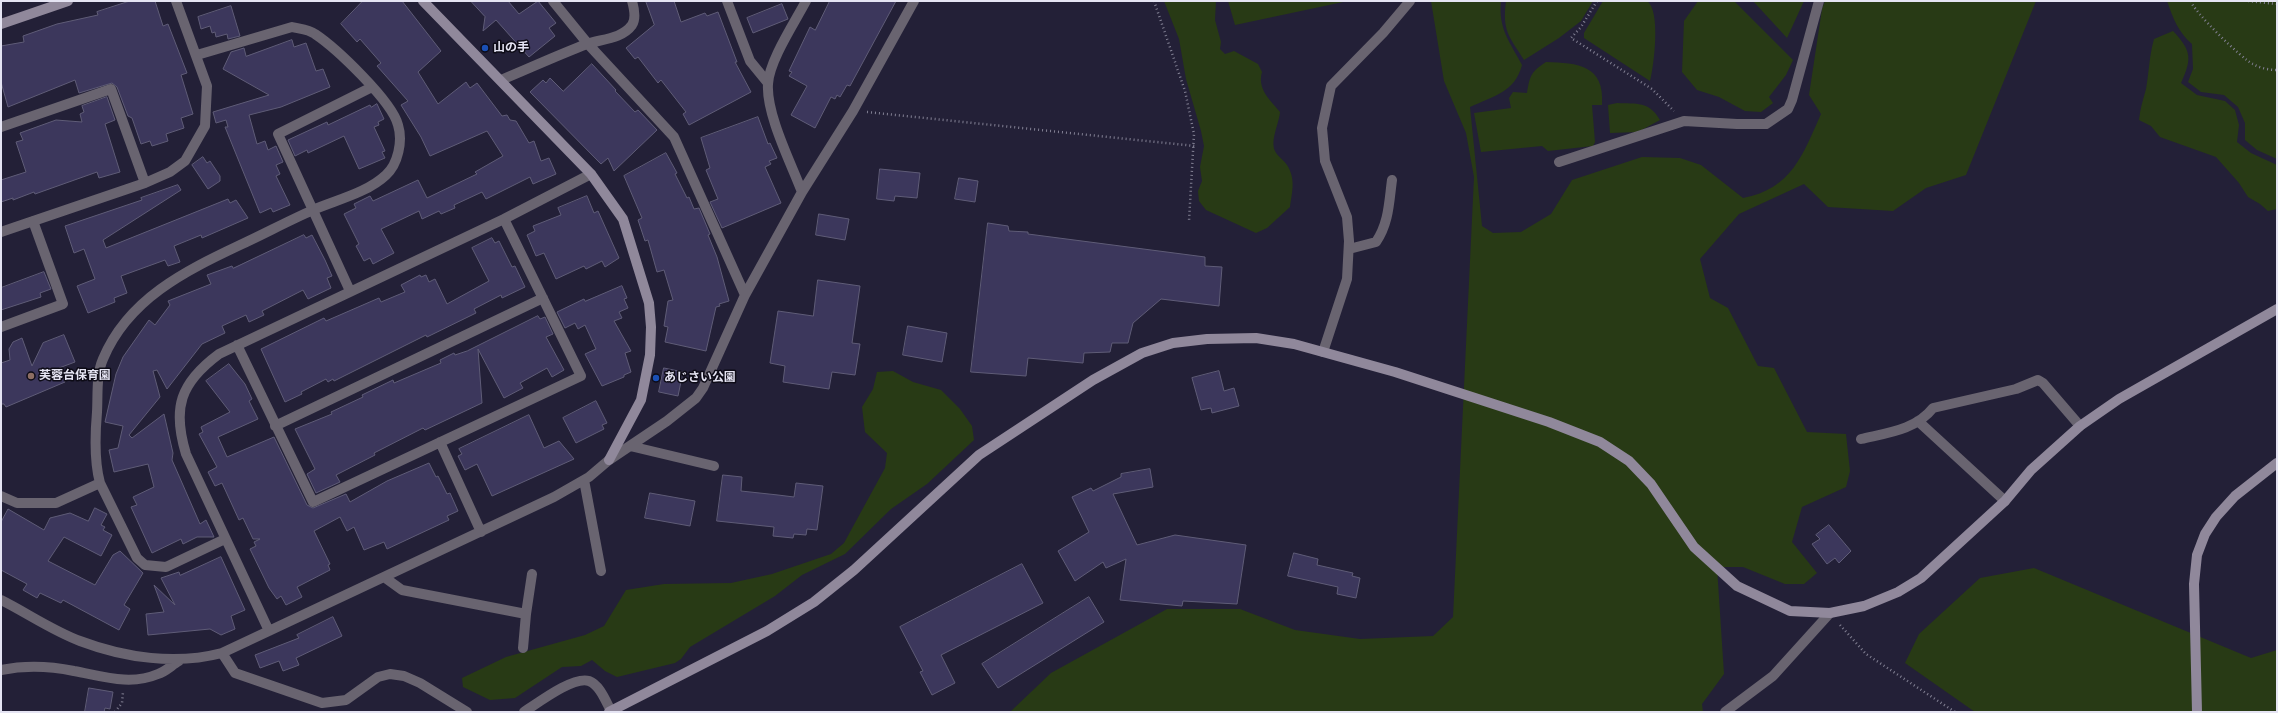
<!DOCTYPE html>
<html>
<head>
<meta charset="utf-8">
<style>
	body { margin:0 }
	#map { position:relative; width:2278px; height:713px; overflow:hidden; background:#232037; font-family:Rubik,sans-serif }
	canvas { display:block }
	.frame { position:absolute; inset:0; border:2px solid #e5e4f3; pointer-events:none }
</style>
</head>
<body>
<div id="map">
<canvas width="2278" height="713"></canvas>
<div class="frame"></div>
</div>
<script>
const c = document.querySelector('canvas').getContext('2d');
c.lineJoin = 'round';
function fillPath(path, color) { c.fillStyle = color; c.fill(path, 'evenodd'); }
function strokePath(path, color, width, dash) { c.strokeStyle = color; c.lineWidth = width; c.lineCap = dash ? 'butt' : 'round'; c.setLineDash(dash || []); c.stroke(path); }
function drawText(font, color, halo, rows, align = 'center') {
  c.font = font + ' Rubik,"Noto Sans JP",sans-serif'; c.lineWidth = 3; c.setLineDash([]); c.textBaseline = 'middle'; c.strokeStyle = halo; c.fillStyle = color; for (const [text, x, y, turn = 0] of rows) {
    c.save(); c.translate(x, y); c.rotate((+turn || 0) * Math.PI / 180); c.textAlign = isNaN(turn) ? turn : align; if (halo) c.strokeText(text, 0, 0); c.fillText(text, 0, 0); c.restore();
  }
}
fillPath(new Path2D(`
	M1164,1H1216L1215,20L1221,42L1220,49L1225,54L1234,51L1258,64L1262,72C1257,89 1270,100 1280,112C1279,124 1270,140 1275,151C1277,156 1284,160 1287,165C1296,179 1292,192 1290,207L1267,228L1256,233L1206,210L1199,201L1198,191L1202,181L1200,167L1204,146L1201,131L1186,79L1179,39Z
	M1228,1H1348L1235,25Z
	M1431,1H1501C1498,29 1510,42 1522,65C1515,92 1494,96 1470,107L1482,226L1493,233L1521,232L1551,214L1572,180L1642,157L1680,158L1701,165L1743,198C1792,189 1803,154 1821,114L1809,95L1822,9L1825,1H2036L1966,175L1926,188L1893,211L1828,207L1804,184L1739,214L1700,259L1710,298L1728,308L1758,366L1774,368L1807,432L1846,434L1850,471L1846,487L1802,507L1792,542L1817,573L1804,584H1785L1743,567H1717L1724,674L1702,704L1703,712H1010L1051,673L1167,609H1240L1295,630L1360,639L1433,636L1453,617L1474,177L1466,133L1444,81Z
	M1506,1H1593L1581,21L1559,38L1524,60C1509,36 1502,31 1506,1Z
	M1603,1H1647C1661,10 1654,66 1650,81L1584,38V33Z
	M1698,1H1734L1793,60L1786,75L1769,97L1773,103L1761,112L1745,111L1719,97L1697,90L1682,72L1684,21Z
	M1753,1H1804L1787,38Z
	M2167,1H2277V159L2257,150L2245,140V123L2238,107L2224,95L2201,92L2188,82L2193,69L2192,44C2178,32 2173,18 2167,1Z
	M2173,31C2192,51 2192,59 2181,83L2197,95L2225,101L2235,110L2239,125L2237,142L2251,153L2277,165V209L2268,211L2260,204L2248,197L2239,183L2216,157L2160,137L2151,126L2139,120C2140,109 2143,100 2146,89C2149,72 2149,57 2154,39Z
	M1546,62C1578,63 1605,65 1602,105H1592L1595,142L1593,146L1548,151L1542,146L1481,152L1474,113L1511,108L1509,98L1513,92L1527,93C1530,75 1531,72 1546,62Z
	M1617,103C1637,104 1649,101 1660,120L1638,132L1610,133L1608,105Z
	M893,371L913,382L941,390L960,409L972,426L974,440L927,484L891,509L845,554L802,575L775,596L690,647L681,659L675,663L617,677L605,671L592,660L581,666L562,667L515,698L490,700L463,687L462,678L506,657L585,635L604,626L626,590L664,584L731,583L772,574L831,554L844,543L885,468L887,453L865,432L862,407L873,389L877,372Z
	M2034,568L2251,658L2277,650V712H1975L1905,663L1919,634L1980,578Z`), '#283a15');
const building = new Path2D(`
	M130,1H155L163,26L168,24L187,73L181,75L193,114L181,118L184,128L166,134L168,141L152,146L150,141L141,144L132,118L128,116L117,87L112,83L79,93L75,80L8,107L1,82V46L24,42L23,36L57,24L98,15L97,12Z
	M363,1H402L441,51L418,72L438,104L466,82L470,88L477,83L502,116L507,115L510,120L516,121L529,143L534,141L541,161L549,158L556,174L533,184L530,177L486,199L482,192L454,205L455,208L441,214L439,211L422,219L419,211L381,229L394,253L373,264L370,258L364,261L356,246L359,244L344,214L356,208L354,204L370,196L373,201L418,180L427,198L477,174L475,172L503,156L487,131L430,156L421,137L401,105L408,101L377,66L381,63L360,39L357,42L341,24Z
	M471,1H508L519,14L538,1L556,23L549,28L555,36L529,57L496,20L483,31L485,17Z
	M646,1H674L681,22L705,13L707,16L718,12L737,62H735L751,92L689,125L683,114L686,112L661,80L658,83L638,57L635,59L626,48L654,25Z
	M830,1H896L850,86L847,85L840,97L837,95L835,99L831,97L815,128L791,115L807,86L789,76L792,72L789,71L810,27L815,30Z
	M782,4L788,19L753,33L747,18Z
	M231,6L240,36L228,39L227,34L216,37L215,32L212,33L210,26L201,29L198,17Z
	M292,40L294,47L306,43L316,71L323,69L330,87L281,107L249,115L257,144L265,141L268,150L276,146L283,162L276,165L280,174L276,176L290,205L273,212L271,208L260,213L225,127H228L226,120L216,123L213,112L269,95L223,69L231,52L244,48L246,56Z
	M592,64L616,90L615,91L635,112L638,110L657,130L614,171L608,158L601,164L530,92L543,80L546,83L550,78L563,91Z
	M107,97L115,120L105,124L120,172L99,178L97,172L35,194L34,192L13,200V198L1,202V180L26,172L16,142L23,140L20,133L56,120L82,122L80,114L84,112L82,106Z
	M377,104L384,119L378,122L379,125L374,127L385,151L382,152L385,158L359,169L344,136L308,153L307,150L295,156L288,140L327,122L328,125L370,105L371,107Z
	M758,117L768,144L770,143L777,158L769,161L771,164L765,167L781,203L722,228L710,202L718,199L706,170L710,168L701,138Z
	M666,153L677,173L675,174L687,198L689,197L694,209L699,208L710,234L708,235L717,257L729,301L719,304L720,306L716,307L706,351L665,342L668,327L664,326L668,301L673,300L664,270L657,272L648,240L645,241L638,220L642,218L624,176Z
	M203,157L207,163L210,161L220,176V181L208,189L192,165Z
	M880,169L920,173L917,198L895,196L894,201L877,199Z
	M959,178L978,181L975,202L955,199Z
	M178,185L181,190L103,240L106,248L228,199L230,203L236,200L248,218L202,238L201,235L174,246L180,262L168,266L165,260L121,276L127,293L114,298L115,302L88,313L77,286L95,279L84,249L74,253L65,226L142,200L141,198Z
	M587,196L594,213L598,211L619,258L605,267L602,261L586,269L584,266L556,279L544,253L536,256L527,235L535,231L533,226L561,215L558,208Z
	M819,214L849,219L845,240L816,235Z
	M988,223L1008,226L1009,231L1028,232V234L1205,257V266L1222,267L1219,306L1161,299L1133,323L1128,343H1112L1110,352L1084,353L1083,363L1028,358L1026,376L971,372Z
	M304,235L306,238L312,235L325,260L332,276L327,278L331,288L308,299L303,290L262,311L264,315L249,322L246,315L222,326L225,333L202,344L167,389L157,370L153,371L160,397L129,435L132,438L164,414L173,453L172,460L200,524L206,520L214,537H197L183,544L181,539L152,553L131,507L137,505L133,497L154,487L148,464L114,472L109,450L118,448L123,426L105,422L116,374L123,357L149,320L155,325L170,305L168,301L211,284L207,275L232,266L233,268Z
	M492,238L495,243L499,241L512,267L515,266L525,287L502,298L501,295L474,309L476,313L427,337L426,335L334,381L333,379L328,382L326,379L301,392L302,394L285,402L261,349L324,318L326,321L379,298L381,302L405,292L401,285L420,275L421,277L426,275L429,282L435,279L447,304L489,281L472,248Z
	M44,272L51,289L40,293L41,297L1,310V288Z
	M818,280L860,286L852,343L860,344L855,375L832,372L829,389L783,382L785,366L770,363L778,311L813,316Z
	M622,286L627,298L624,299L628,308L619,312L622,318L614,321L631,351L625,353L631,372L624,375V377L602,386L585,354L596,349L585,325L578,329L575,323L565,328L557,312L584,299L585,301Z
	M538,316L540,319L545,317L553,334L546,337L564,370L552,377L547,368L520,383L523,388L504,398L478,349L482,403L425,430L423,428L374,453L375,455L336,475L340,482L316,493L307,474L315,469L295,429L332,414L331,412L363,397L362,395L393,380L394,383L441,363L440,360L454,353L455,355L467,351Z
	M908,326L947,333L942,362L903,355Z
	M64,335L75,362L59,368L65,382L6,407L4,404H1V363L10,360L9,349L13,342L22,338L32,366L43,343Z
	M229,364L245,384L252,399L249,401L258,419L218,437L227,457L274,437L307,505L313,508L346,494L350,502L387,481L429,463L436,477L438,476L447,494L450,493L458,511L447,516L449,520L387,549L384,542L364,550L354,527L347,531L340,517L314,531L330,564L328,565L330,570L297,587L302,597L286,605L281,596L277,599L269,588L250,549L256,546L254,542L260,539H253L243,518L239,520L222,483L215,486L208,472L217,467L199,434L203,432L201,427L230,412L206,381Z
	M664,368L683,372L678,396L659,392Z
	M1219,371L1224,391L1234,388L1239,406L1212,413L1211,408L1201,410L1192,378Z
	M596,401L607,423L602,425L604,429L576,443L563,418Z
	M529,415L544,448L559,441L574,459L492,496L477,464L465,470L458,456L462,454L459,449Z
	M1150,469L1153,487L1113,494L1137,545L1175,535L1246,545L1237,604L1183,601L1182,606L1120,600L1126,559L1106,568L1103,562L1075,581L1058,551L1089,532L1072,497L1091,488L1093,491L1121,477V474Z
	M723,475L742,477L741,491L778,495L794,497L796,483L823,486L817,530L807,529L806,535L794,534L793,538L773,536L774,527L717,521Z
	M650,493L695,501L690,526L645,518Z
	M95,508L107,514L101,525L105,527L103,530L112,535L101,556L64,537L48,561L95,585L113,555L120,551L143,573L124,605L130,609L119,630L63,600L61,603L40,593L37,598L23,590L27,584L1,570V522L8,509L44,530L50,518L70,513L88,521Z
	M1829,525L1851,551L1839,563L1835,558L1827,564L1812,544L1820,539L1816,535Z
	M1294,553L1318,559L1317,565L1353,573L1352,576L1360,578L1356,598L1337,594L1338,587L1288,576Z
	M221,557L245,610L231,616L235,629L221,635L210,629L148,635L146,614L164,612L154,585L175,605L161,578L179,572L180,575Z
	M1022,564L1043,603L941,655L955,683L932,695L920,672L923,671L900,627Z
	M1089,597L1104,622L998,688L982,664Z
	M333,617L342,636L296,658L299,665L283,671L279,661L260,668L255,655L299,638L297,635Z
	M89,688L113,692L110,709L105,708L104,712H85Z`);
fillPath(building, '#3c375c');
strokePath(building, '#5f5c77', 1);
strokePath(new Path2D(`
	M1154,1L1185,91L1194,134L1189,221
	M1597,1L1581,27L1571,38L1652,89L1674,111
	M2191,1C2192,10 2243,60 2253,64C2260,68 2269,70 2277,70
	M2248,1L2277,4
	M867,112L1195,146
	M1840,625L1866,654L1955,712
	M115,712L122,703L123,692`), '#838194', 2.5, [1, 3]);
strokePath(new Path2D(`
	M553,1L588,44L674,137L745,295
	M727,1L750,61L768,83
	M197,55L292,27C300,29 308,29 315,34C336,48 392,101 398,125C403,141 398,164 386,175C367,193 336,200 313,210C288,221 264,234 240,245C185,271 128,299 103,359C96,375 98,395 97,412C95,435 94,461 100,483L137,558L145,565L166,567L225,539
	M501,80C530,68 558,55 587,44C601,39 622,39 632,25C636,19 634,8 632,1
	M1,127L111,89L145,183
	M1559,162L1684,121L1737,124H1766L1788,109L1792,100L1819,1
	M802,192C791,163 766,114 768,84C769,61 795,22 806,1
	M1,232L145,183L170,172L185,161L205,126L207,86L176,1
	M1349,249L1376,242C1389,223 1389,202 1392,180
	M350,291L278,134L372,87
	M1,327L63,304L33,221
	M237,345L313,502L581,376L504,219
	M1323,352L1347,279L1349,241L1347,217L1325,161L1322,128L1331,86L1383,33L1410,1
	M1918,421L2005,501
	M275,426L543,298
	M1861,439C1886,433 1916,430 1933,408L2016,389L2038,380L2043,383L2080,426
	M440,442L481,532
	M630,446L714,466
	M584,480L601,571
	M1,496L17,503H56L100,483
	M384,577L402,590L526,614L523,648
	M1,600C27,613 53,631 80,641C125,658 176,665 222,653L554,497L589,477L609,460L667,421L696,398L703,388L745,295L802,192L853,111L914,1
	M526,614L532,574
	M269,631L186,454C172,408 180,383 219,354L504,219L591,174
	M222,653L235,673L322,703L346,700L378,677L390,674L404,676L420,683L467,712
	M1,670C25,665 50,666 74,671C102,676 130,686 158,674C165,672 172,665 179,661
	M524,712C538,703 573,676 589,681C600,685 606,702 611,711
	M1725,712L1773,676L1830,613`), '#696470', 10);
strokePath(new Path2D(`
	M423,1L591,174L623,219L649,303L651,327L650,355L641,400L609,460
	M1,24L68,1
	M609,712L767,631L814,602L854,570L979,455L1093,380L1142,353L1173,343L1207,339L1256,338L1294,344L1395,372L1549,422L1600,442L1629,461L1651,484L1694,547L1737,586L1790,611L1830,613L1864,606L1898,592L1921,578L2005,501L2031,470L2080,426L2119,399L2277,309
	M2197,712L2194,584L2197,555L2205,534L2216,517L2235,496L2277,463`), '#90889b', 10);
for (const [x, y, r, color] of [
	[485,48,4,"#1a4fb4"],
	[31,376,4,"#8d6e63"],
	[656,378,4,"#1a4fb4"]
]) { const dot = new Path2D(); dot.arc(x, y, r, 0, 2 * Math.PI); c.fillStyle = color; c.fill(dot); strokePath(dot, '#0d0b16', 1.5); }
drawText('bold 12px', '#e5e4f3', '#0d0b16', [
	["山の手",493,48],
	["芙蓉台保育園",39,376],
	["あじさい公園",664,378]
], 'left');
</script>
</body>
</html>
